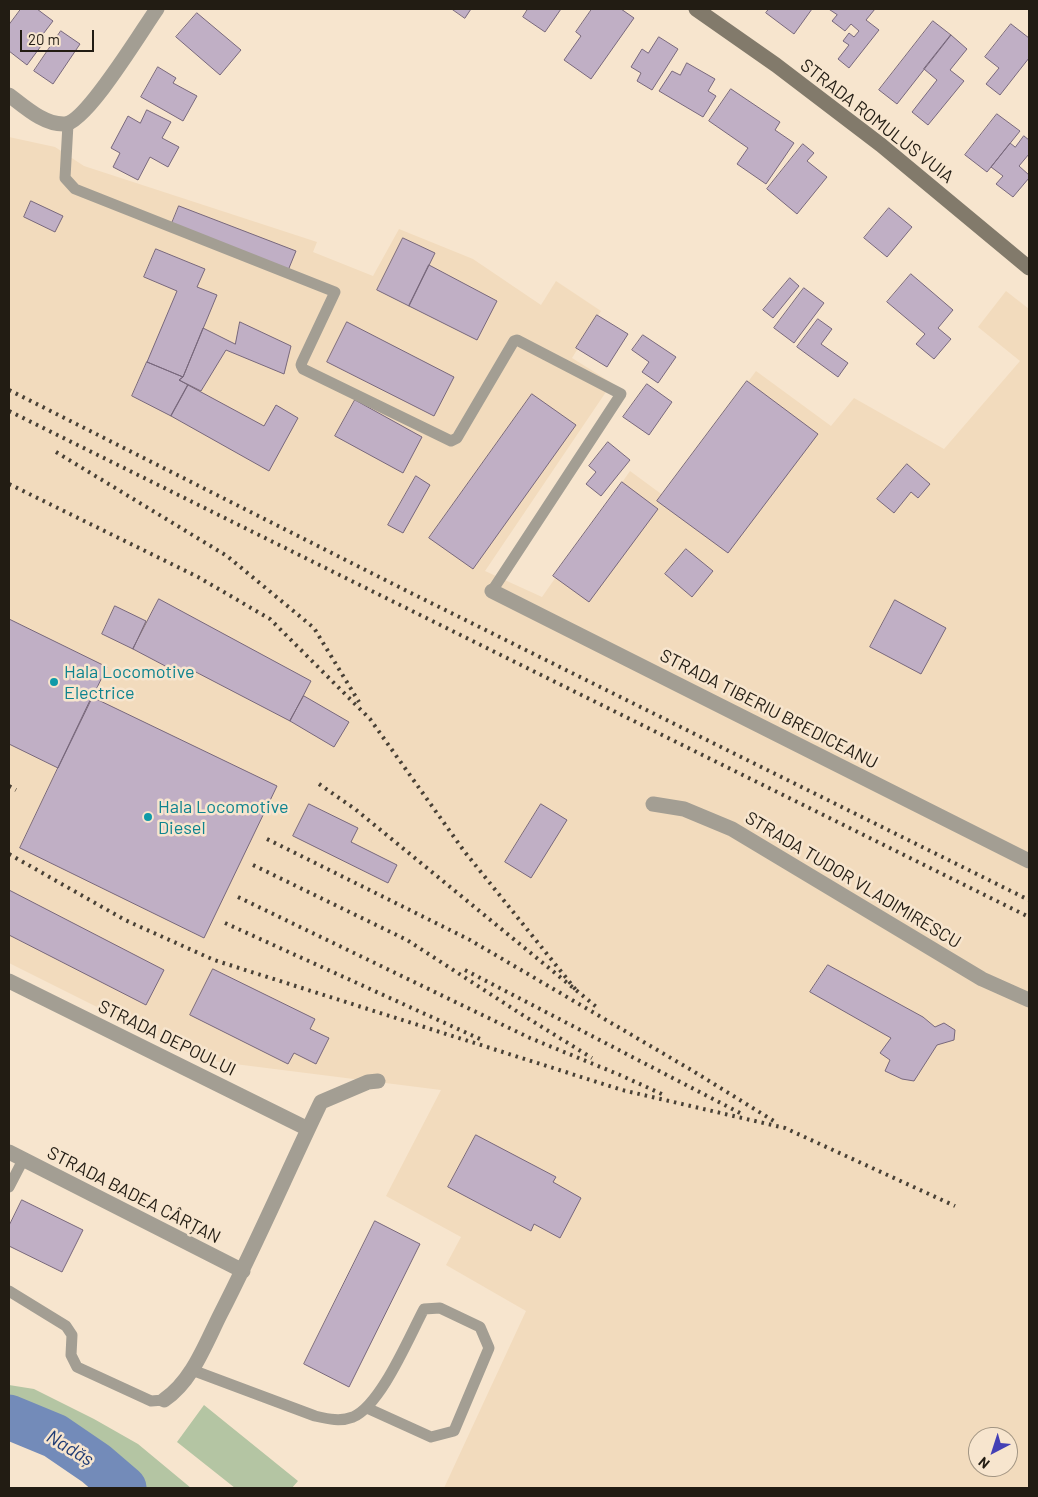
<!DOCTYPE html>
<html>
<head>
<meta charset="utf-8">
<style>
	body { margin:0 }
	#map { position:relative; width:1038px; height:1497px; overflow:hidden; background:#f7e5ce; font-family:Barlow,sans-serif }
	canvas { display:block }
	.frame { position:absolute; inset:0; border:10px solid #221c13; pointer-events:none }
	.north { position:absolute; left:968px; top:1427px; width:50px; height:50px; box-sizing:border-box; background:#f7e5ce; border:1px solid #a29583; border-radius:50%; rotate:220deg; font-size:14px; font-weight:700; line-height:20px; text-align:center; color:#221c13 }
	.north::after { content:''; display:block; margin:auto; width:18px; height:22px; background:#4440b5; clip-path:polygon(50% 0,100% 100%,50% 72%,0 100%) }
	.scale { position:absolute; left:20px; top:30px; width:74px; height:22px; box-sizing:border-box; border:2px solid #221c13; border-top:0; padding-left:6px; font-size:15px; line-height:18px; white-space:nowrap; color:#221c13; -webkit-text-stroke:4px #f7e5ce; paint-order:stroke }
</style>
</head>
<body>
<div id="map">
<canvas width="1038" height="1497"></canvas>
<div class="frame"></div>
<div class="north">N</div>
<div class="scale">20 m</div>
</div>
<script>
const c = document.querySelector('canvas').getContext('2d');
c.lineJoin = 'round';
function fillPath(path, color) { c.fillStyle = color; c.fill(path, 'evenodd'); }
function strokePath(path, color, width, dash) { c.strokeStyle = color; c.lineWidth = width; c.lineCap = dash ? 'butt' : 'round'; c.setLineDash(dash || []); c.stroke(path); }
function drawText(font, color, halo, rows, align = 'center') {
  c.font = font + ' Barlow,sans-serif'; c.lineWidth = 5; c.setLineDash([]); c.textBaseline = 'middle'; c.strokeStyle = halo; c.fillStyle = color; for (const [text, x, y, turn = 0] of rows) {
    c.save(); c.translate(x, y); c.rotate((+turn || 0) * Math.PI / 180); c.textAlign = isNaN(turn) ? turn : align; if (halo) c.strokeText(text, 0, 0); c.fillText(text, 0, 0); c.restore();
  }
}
fillPath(new Path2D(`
	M9,137L55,147L84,166L317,242L313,252L373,276L399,229L473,259L541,305L556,281L601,311L572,358L612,383L485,571L542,597L630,471L664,496L756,371L831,426L854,398L944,449L1020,361L978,327L1006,291L1029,309V1488H444L526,1311L446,1265L461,1237L386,1196L441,1090L203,1060L9,963ZM978,1437H1008V1467H978Z`), '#f2dbbd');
fillPath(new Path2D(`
	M9,1385L34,1389L94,1419L138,1444L191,1488H93L57,1459L28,1442L9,1436Z
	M204,1405L298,1481L292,1488H235L177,1442Z`), '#b4c5a3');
strokePath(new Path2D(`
	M9,1417L55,1436L96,1464L124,1488`), '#738bb9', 45);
const building = new Path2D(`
	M21,9H37L53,21L37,42L41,46L27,65L9,51V25Z
	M452,9H471L465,18Z
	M528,9H561L545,32L523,17Z
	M592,9H621L634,18L591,79L564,60L581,36L576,32Z
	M769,9H812L794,34L766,13Z
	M829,9H875L866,20L879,30L849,68L838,59L849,45L843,41L849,33L854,37L859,31L851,24L845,31L832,21L837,15Z
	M197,13L241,50L220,75L176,37Z
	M933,21L951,35L897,104L879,90Z
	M1011,24L1029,38V58L1000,95L986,84L999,68L985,57Z
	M61,31L80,44L53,84L34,71Z
	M951,35L967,49L950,70L964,81L928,125L912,112L937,80L924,69Z
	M659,37L678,49L652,90L637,81L641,73L631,67L642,49L648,53Z
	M687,63L715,79L708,91L716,96L703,117L659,91L672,71L680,75Z
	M158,67L176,78L173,83L197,96L183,121L141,97Z
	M731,89L780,122L775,130L794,143L766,184L737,164L748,148L709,121Z
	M147,110L171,122L162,138L179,147L168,167L150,157L138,180L113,167L120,153L111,148L128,116L140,123Z
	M997,114L1020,131L987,172L965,155Z
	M1024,136L1029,140V154L1019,166L1029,175V178L1013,197L996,184L1003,176L991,167L1010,143L1015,147Z
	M803,144L814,153L807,161L827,177L797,214L767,189Z
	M31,201L63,216L55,232L24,217Z
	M179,206L296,251L287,273L170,228Z
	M889,208L912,227L887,257L864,238Z
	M403,238L435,253L409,306L377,290Z
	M156,249L205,269L197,287L217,295L183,377L147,362L177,291L144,277Z
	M429,265L497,301L477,340L409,306Z
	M911,274L953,310L938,328L951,339L934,359L916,344L925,334L887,302Z
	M790,278L799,286L773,318L763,310Z
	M804,288L824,303L794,343L774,328Z
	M597,315L628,334L607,367L576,348Z
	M818,319L832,329L821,344L848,363L838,377L797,347Z
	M240,322L291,346L284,374L226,350L201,391L179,380L183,377L203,328L235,344Z
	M347,322L454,377L434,416L327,362Z
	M643,335L676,357L658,383L642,372L649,362L632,350Z
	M147,362L183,377L179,380L188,385L171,416L132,396Z
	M747,381L818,434L728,553L657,501Z
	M647,384L672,402L649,435L623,417Z
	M188,385L264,426L276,405L298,418L269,471L171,416Z
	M532,394L576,425L473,569L429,538Z
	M355,400L422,437L403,473L335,436Z
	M608,442L630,460L601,496L586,484L596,472L589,466Z
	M907,464L930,484L918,498L911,492L894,513L877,499Z
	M416,476L430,485L403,533L388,525Z
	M622,482L658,509L589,602L553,576Z
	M686,549L713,571L692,597L665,574Z
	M159,599L311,681L290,721L192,670L188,678L133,649Z
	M895,600L946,628L921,674L870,647Z
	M115,606L146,621L133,649L102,634Z
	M9,619L107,667L58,768L9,744Z
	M304,696L349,722L334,747L290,721Z
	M92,697L277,786L204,938L20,848Z
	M309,804L358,828L351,842L397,865L388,883L293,836Z
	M541,804L567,820L531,878L505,862Z
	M9,890L164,970L146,1005L9,935Z
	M828,965L923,1017L935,1027L944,1023L955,1030L954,1040L937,1045L914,1081L902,1079L885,1071L890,1060L880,1053L891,1038L810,992Z
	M213,969L315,1019L310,1029L329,1038L316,1064L294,1053L288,1064L190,1015Z
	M476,1135L556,1177L553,1182L581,1198L560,1238L534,1224L531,1231L448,1187Z
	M22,1200L83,1230L62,1272L9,1246V1226Z
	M375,1221L420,1244L349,1387L304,1364Z`);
fillPath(building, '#c0afc5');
strokePath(building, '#78687c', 1);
strokePath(new Path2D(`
	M68,124L65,178L75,189L335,292L302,362L301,365L303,369L451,441L457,438L514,341L517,340L621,394L492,591
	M9,1187L23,1160
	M9,1291L66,1326L72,1335L71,1355L77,1367L151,1401L164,1400
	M192,1370L315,1416C328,1419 340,1422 353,1417C381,1405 409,1337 424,1309L440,1308L480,1327L489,1348L454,1431L431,1437L367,1408`), '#a39e93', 11);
strokePath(new Path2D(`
	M9,95C25,107 44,125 65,124C87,122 142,30 157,9
	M492,591L1029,861
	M653,804L684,809L732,829L982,979L1029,1000
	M9,981L308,1129
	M9,1152L243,1271
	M164,1400C192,1381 205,1345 220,1315C256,1245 287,1173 321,1102L368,1082L378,1081`), '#a39e93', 15);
strokePath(new Path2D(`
	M696,9L776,65L881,145L1029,268`), '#827a6b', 15);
strokePath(new Path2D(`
	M9,390L409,592L1029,900
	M9,411L1029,917
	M56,452L227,556L314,628L359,702
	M9,484L198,577L270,619L370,719L464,851L576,990
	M319,784L355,809L599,1009
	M9,786L16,790
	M267,839L470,940L693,1071L777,1123
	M9,854L125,920L214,960L622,1090L785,1128L955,1206
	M253,865L407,940L521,1014L592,1058
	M238,897L530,1038L620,1075L664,1095
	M225,923L480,1039
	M465,970L740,1113`), '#494136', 4, [2.5, 5]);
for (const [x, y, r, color] of [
	[54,682,5,"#0f9aa8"],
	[148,817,5,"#0f9aa8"]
]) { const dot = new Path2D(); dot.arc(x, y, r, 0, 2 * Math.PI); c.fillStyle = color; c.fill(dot); strokePath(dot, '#f7e5ce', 2); }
drawText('18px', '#221c13', '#f7e5ce', [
	["STRADA ROMULUS VUIA",877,121,38],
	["STRADA TIBERIU BREDICEANU",769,709,27],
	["STRADA TUDOR VLADIMIRESCU",853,880,31],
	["STRADA DEPOULUI",167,1038,26],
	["STRADA BADEA CÂRȚAN",134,1195,27]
]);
drawText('18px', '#0d838f', '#f7e5ce', [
	["Hala Locomotive",64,672],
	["Electrice",64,693],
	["Hala Locomotive",158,807],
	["Diesel",158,828]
], 'left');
drawText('italic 19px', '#203c75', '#f7e5ce', [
	["Nadăș",70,1448,31]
]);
</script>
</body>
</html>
